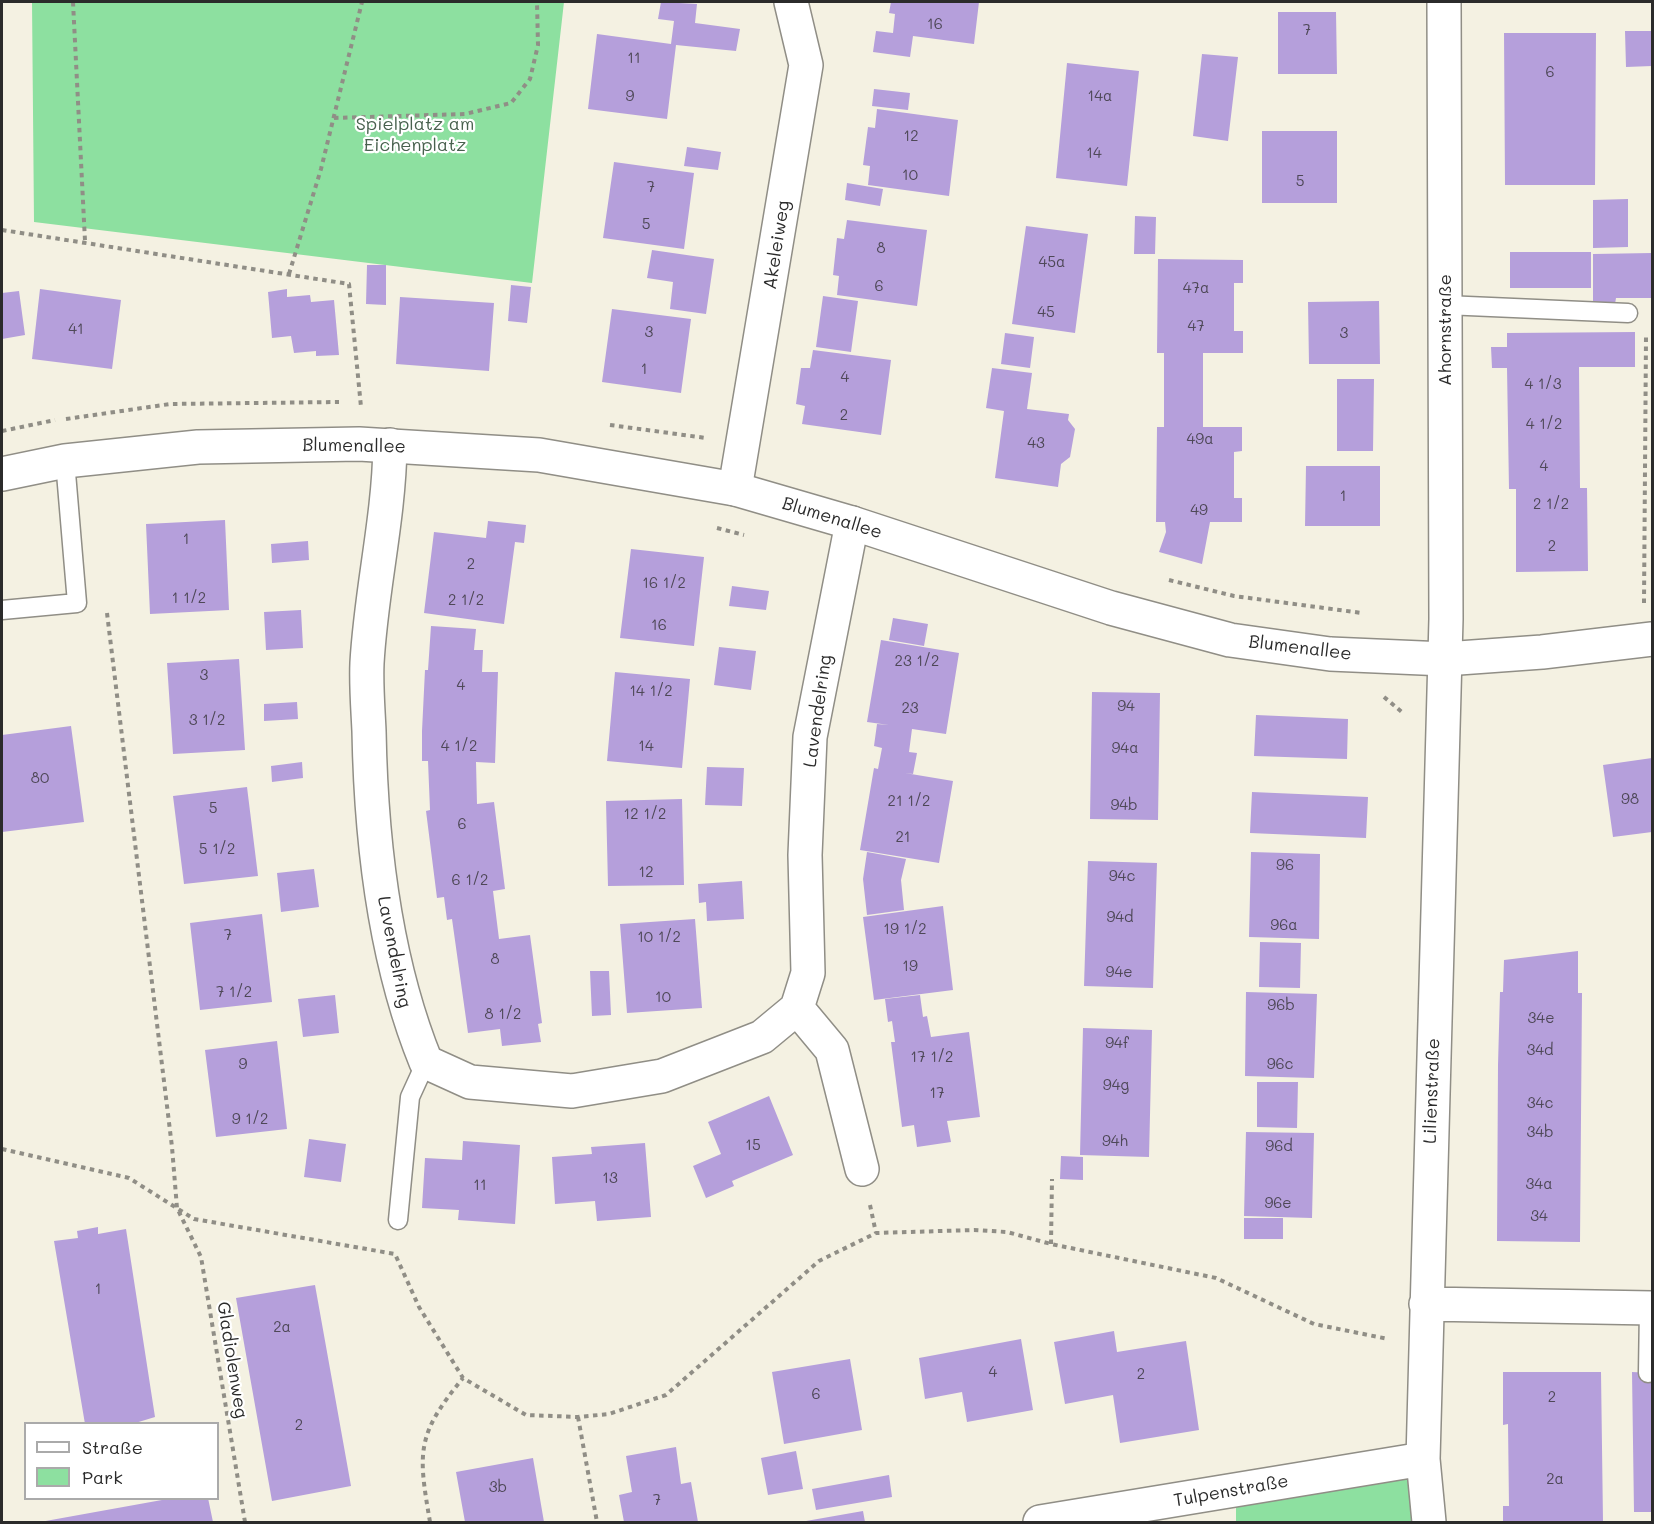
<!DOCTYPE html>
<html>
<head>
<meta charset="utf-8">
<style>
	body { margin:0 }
	#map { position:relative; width:1654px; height:1524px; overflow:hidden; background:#f4f1e2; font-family:Mali,sans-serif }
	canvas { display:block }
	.frame { position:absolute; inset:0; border:3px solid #2b2b2b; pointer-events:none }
	.legend { position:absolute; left:24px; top:1422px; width:195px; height:78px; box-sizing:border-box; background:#fff; border:2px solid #aaa; margin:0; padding:8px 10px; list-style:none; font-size:18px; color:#2b2b2b }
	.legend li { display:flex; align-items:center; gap:12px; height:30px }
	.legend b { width:30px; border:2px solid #aaa }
</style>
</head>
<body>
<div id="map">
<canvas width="1654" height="1524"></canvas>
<div class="frame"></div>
<ul class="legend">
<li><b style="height:8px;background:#fff"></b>Straße</li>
<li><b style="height:16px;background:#8de0a0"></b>Park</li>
</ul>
</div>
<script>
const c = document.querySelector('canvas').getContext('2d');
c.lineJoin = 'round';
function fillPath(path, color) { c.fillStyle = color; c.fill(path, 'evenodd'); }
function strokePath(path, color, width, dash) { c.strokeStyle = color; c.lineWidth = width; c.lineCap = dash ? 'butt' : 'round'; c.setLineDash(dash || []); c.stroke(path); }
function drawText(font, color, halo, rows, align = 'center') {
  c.font = font + ' Mali,sans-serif'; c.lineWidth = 4.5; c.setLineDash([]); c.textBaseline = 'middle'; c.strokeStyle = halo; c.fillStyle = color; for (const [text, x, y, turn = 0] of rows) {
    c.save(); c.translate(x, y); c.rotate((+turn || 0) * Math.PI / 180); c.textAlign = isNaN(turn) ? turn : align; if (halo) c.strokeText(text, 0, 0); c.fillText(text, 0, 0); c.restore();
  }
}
fillPath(new Path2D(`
	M32,2H564L532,283L34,222Z
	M1427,1470L1430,1522H1236V1507Z`), '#8de0a0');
fillPath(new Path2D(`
	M661,2L697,4L695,23L740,29L736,51L676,45L667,119L588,109L597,34L671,44L674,21L658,19Z
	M891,2H979L974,44L913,36L910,57L873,52L876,31L893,33L895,14L889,13Z
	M1278,12H1336L1337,74H1278Z
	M1625,31H1652V66L1626,67Z
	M1504,33H1596L1595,185H1505Z
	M1202,54L1238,57L1228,141L1193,136Z
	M1067,63L1139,71L1127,186L1056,178Z
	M874,89L910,93L908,110L872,106Z
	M877,109L958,120L949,196L868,185L870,166L863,165L868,127L875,128Z
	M1262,131H1337V203H1262Z
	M687,147L721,152L718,170L684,166Z
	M614,162L694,173L684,249L603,238Z
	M847,183L883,189L880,206L845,200Z
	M1628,199V247L1593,248V200Z
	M1135,216L1156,217L1155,254H1134Z
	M847,220L927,230L917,306L837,295L839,276L833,275L837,238L844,239Z
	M1026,226L1088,234L1075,333L1012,324Z
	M652,250L714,259L706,314L670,309L673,282L647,278Z
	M1510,252H1591V288H1510Z
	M1652,253V298H1616L1615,304L1593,303V254Z
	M1158,259L1243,260V283H1234V331H1243V353H1203V427H1242V451L1234,452V498H1242V522H1210L1202,564L1159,552L1166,532L1165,522H1156L1157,427H1164V353H1157Z
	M367,265H386V305L366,304Z
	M511,285L531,287L527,323L508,321Z
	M40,289L121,300L112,369L32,359Z
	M287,289V297L310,295L311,302L334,300L339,355L316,356V351L294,353L291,336L272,338L268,292Z
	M19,291L25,335L2,339V293Z
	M823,296L858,301L851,352L816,347Z
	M400,297L494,303L489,371L396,364Z
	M1379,301L1380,364H1309L1308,302Z
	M612,309L691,319L681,393L602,382Z
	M1635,332V367H1579L1580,488H1587L1588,571L1516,572V489H1509L1507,368H1492L1491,347H1507V333Z
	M1005,333L1034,337L1030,368L1001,364Z
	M813,350L891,360L881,435L802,424L805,406L796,404L801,368H810Z
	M992,368L1032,373L1027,409L1069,414L1068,420L1075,429L1070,457L1061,464L1058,487L995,478L1004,411L986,408Z
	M1337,379H1374L1373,451H1337Z
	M1306,466H1380V526H1305Z
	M225,520L229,610L150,614L146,524Z
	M488,521L526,525L524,543L515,542L504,624L424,613L434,532L486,538Z
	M308,541L309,560L272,563L271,544Z
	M631,549L704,557L694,646L620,638Z
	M732,586L769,591L766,610L729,606Z
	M301,610L303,648L266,650L264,612Z
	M893,618L928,624L924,646L889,640Z
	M431,626L476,629L474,650H483L482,672H498L495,763L476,762L477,804L494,802L505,889L493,891L499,939L530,935L542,1023L538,1024L541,1042L502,1046L500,1029L468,1033L452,919L447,920L444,897L437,898L426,811L430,810L428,761H422V731L425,670H428Z
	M881,640L959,653L946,734L912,729L909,752L917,753L913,774L905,773L953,781L939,863L860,850L874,768L878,769L882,748L874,746L877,724L889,725L867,722Z
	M719,647L756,651L751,690L714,685Z
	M239,659L245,750L173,754L167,663Z
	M615,672L690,679L682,768L607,761Z
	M1092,692L1160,693L1158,820L1090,819Z
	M297,702L298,719L264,721V704Z
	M1256,715L1348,719L1347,759L1254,756Z
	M71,726L84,822L2,832V735Z
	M1652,758V832L1613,837L1603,765Z
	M302,762L303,778L272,782L271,766Z
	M707,767L744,768L742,806L705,805Z
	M247,787L258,876L184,884L173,796Z
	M1252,792L1368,797L1366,838L1250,833Z
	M682,799L684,885L608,886L606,801Z
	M867,852L906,859L901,880L904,910L867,915L863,879Z
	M1251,852L1320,854L1319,939L1249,937Z
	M1088,861L1157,863L1153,988L1084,986Z
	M314,869L319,907L281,912L277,873Z
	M742,881L744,919L707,921L706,902L699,903L698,884Z
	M943,906L953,990L874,1000L863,917Z
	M262,914L272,1002L200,1010L190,923Z
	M695,919L702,1008L627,1013L620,924Z
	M1260,942L1301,943L1300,988L1259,987Z
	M1578,951V993H1582L1580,1242L1497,1241L1498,1065L1500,992H1503L1504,960Z
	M590,971H609L611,1015L592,1016Z
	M1246,992L1317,994L1314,1078L1245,1076Z
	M335,995L339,1033L303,1037L298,999Z
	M920,995L923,1017L927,1016L931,1037L969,1032L980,1117L947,1121L951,1142L917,1147L914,1125L902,1127L891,1042H895L892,1021L888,1022L885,999Z
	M1083,1028L1152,1030L1149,1157L1080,1155Z
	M277,1041L287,1129L216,1137L205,1050Z
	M1257,1082H1298L1297,1128L1257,1127Z
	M769,1096L793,1155L732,1181L734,1186L706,1198L693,1166L721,1154L708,1122Z
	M1246,1132L1314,1133L1312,1218L1244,1216Z
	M309,1139L346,1144L341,1182L304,1177Z
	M463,1141L520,1145L515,1224L458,1220L459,1210L422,1208L425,1158L462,1160Z
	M645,1143L651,1217L597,1221L595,1201L555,1204L552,1157L592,1154L591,1147Z
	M1061,1156L1083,1157V1180L1060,1179Z
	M1244,1218H1283V1239H1244Z
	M98,1227V1234L126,1229L155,1417L132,1424H85L54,1241L78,1238L77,1231Z
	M315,1285L351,1486L272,1501L236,1298Z
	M1114,1331L1117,1352L1186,1341L1199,1430L1120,1443L1113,1395L1065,1404L1054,1342Z
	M1021,1339L1033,1410L967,1422L962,1392L925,1399L919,1358Z
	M850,1359L862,1430L784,1444L772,1372Z
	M1503,1372H1601L1603,1522H1503V1506H1509L1508,1424L1503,1425Z
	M1632,1372L1652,1373V1512H1634Z
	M676,1447L681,1484L691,1482L698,1522H624L619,1495L632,1492L626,1456Z
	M796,1451L803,1489L768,1495L761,1458Z
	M533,1458L544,1522H465L456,1472Z
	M889,1475L892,1497L816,1510L812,1489Z
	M173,1498H208L213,1522H40Z
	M863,1511L865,1522H806V1521Z`), '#b59fdb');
const service = new Path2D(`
	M1445,305L1628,313
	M2,610L77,603L65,461
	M398,1220L410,1097L426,1062
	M1648,1373L1649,1308`);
const minor = new Path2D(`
	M390,445C389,519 371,590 367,663C366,686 368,709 369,731C371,842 384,959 426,1062L470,1082L572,1091L662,1076L762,1037L797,1008L808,973L805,855L810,737L852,523
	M735,489L806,65L791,2
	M797,1008L832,1050L862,1169
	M1426,1304L1652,1308
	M1040,1522L1423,1459
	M1429,1522L1423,1459L1446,619L1444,2`);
const tertiary = new Path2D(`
	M2,474L65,461L198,447L359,444L539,455L735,489L852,523L1111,608L1230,640L1330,654L1445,659L1542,652L1652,639`);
strokePath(service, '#908e86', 21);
strokePath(minor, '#908e86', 36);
strokePath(tertiary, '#908e86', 36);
strokePath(new Path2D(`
	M73,2L85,241
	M334,118L465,114L511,103L530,79L538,45L537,2
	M2,230L349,284L361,407
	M289,274L321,169L362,2
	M66,419L170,404L339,402
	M610,425L706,438
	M2,431L55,420
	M717,528L744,535
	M1169,580L1234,596L1362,613
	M1644,603L1646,337
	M107,613L172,1147L177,1208L201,1257L245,1522
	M1384,697L1403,713
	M2,1149L129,1178L194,1219L395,1254L419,1307L463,1378L526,1415L578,1417L609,1414L666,1395L819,1261L876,1233L974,1230L1007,1232L1051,1244L1216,1278L1314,1324L1388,1339
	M870,1205L876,1233
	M1051,1244L1052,1179
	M578,1417L597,1522
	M430,1522C418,1452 416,1435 463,1378`), '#908e86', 4, [4.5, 4.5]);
strokePath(service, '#fff', 18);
strokePath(minor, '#fff', 33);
strokePath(tertiary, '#fff', 33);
drawText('15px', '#4e4857', null, [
	["16",935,24],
	["7",1307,30],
	["11",634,58],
	["6",1550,72],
	["9",630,96],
	["14a",1100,96],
	["12",911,136],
	["14",1094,153],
	["10",910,175],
	["5",1300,181],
	["7",651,187],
	["5",646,224],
	["8",881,248],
	["45a",1052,262],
	["6",879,286],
	["47a",1196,288],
	["45",1046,312],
	["47",1196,326],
	["41",76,329],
	["3",649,332],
	["3",1344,333],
	["1",644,369],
	["4",845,377],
	["4 1/3",1543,384],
	["2",844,415],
	["4 1/2",1544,424],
	["49a",1200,439],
	["43",1036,443],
	["4",1544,466],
	["1",1343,496],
	["2 1/2",1551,504],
	["49",1199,510],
	["1",186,539],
	["2",1552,546],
	["2",471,564],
	["16 1/2",664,583],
	["1 1/2",189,598],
	["2 1/2",466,600],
	["16",659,625],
	["23 1/2",917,661],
	["3",204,675],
	["4",461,685],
	["14 1/2",651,691],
	["94",1126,706],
	["23",910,708],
	["3 1/2",207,720],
	["4 1/2",459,746],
	["14",646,746],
	["94a",1125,748],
	["80",40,778],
	["98",1630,799],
	["21 1/2",909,801],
	["94b",1124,805],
	["5",213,808],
	["12 1/2",645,814],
	["6",462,824],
	["21",903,837],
	["5 1/2",217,849],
	["96",1285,865],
	["12",646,872],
	["94c",1122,876],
	["6 1/2",470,880],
	["94d",1120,917],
	["96a",1284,925],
	["19 1/2",905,929],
	["7",228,935],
	["10 1/2",659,937],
	["8",495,959],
	["19",910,966],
	["94e",1119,972],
	["7 1/2",234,992],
	["10",663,997],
	["96b",1281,1005],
	["8 1/2",503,1014],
	["34e",1541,1018],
	["94f",1117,1043],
	["34d",1540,1050],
	["17 1/2",932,1057],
	["9",243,1064],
	["96c",1280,1064],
	["94g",1116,1085],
	["17",937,1093],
	["34c",1540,1103],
	["9 1/2",250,1119],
	["34b",1540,1132],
	["94h",1115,1141],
	["15",753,1145],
	["96d",1279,1146],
	["13",610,1178],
	["34a",1539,1184],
	["11",480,1185],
	["96e",1278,1203],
	["34",1539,1216],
	["1",98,1289],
	["2a",282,1327],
	["4",993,1372],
	["2",1141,1374],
	["6",816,1394],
	["2",1552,1397],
	["2",299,1425],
	["2a",1555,1479],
	["3b",498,1487],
	["7",657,1500]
]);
drawText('18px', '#48614e', '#fff', [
	["Spielplatz am",415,124],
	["Eichenplatz",415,145]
]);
drawText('18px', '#2b2b2b', '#fff', [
	["Akeleiweg",777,245,-81],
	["Ahornstraße",1445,330,-90],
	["Blumenallee",354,446,1],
	["Blumenallee",832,518,17],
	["Blumenallee",1300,648,7],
	["Lavendelring",818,711,-82],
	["Lavendelring",394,952,79],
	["Lilienstraße",1432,1091,-88],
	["Gladiolenweg",232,1360,81],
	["Tulpenstraße",1231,1491,-10]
]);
</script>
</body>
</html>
